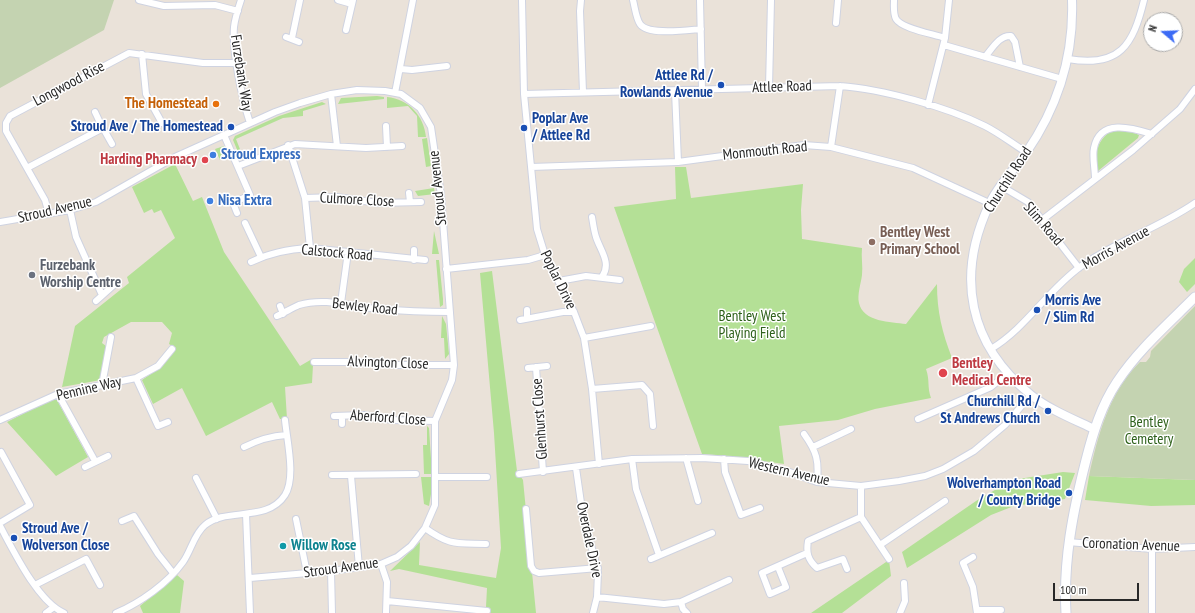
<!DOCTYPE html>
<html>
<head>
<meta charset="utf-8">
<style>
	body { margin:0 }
	#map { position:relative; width:1195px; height:613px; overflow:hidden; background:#eae2d9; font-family:"PT Sans Narrow",sans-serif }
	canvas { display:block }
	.north { position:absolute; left:1143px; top:12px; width:40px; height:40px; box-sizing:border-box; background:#fff; border:1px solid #a9a9a9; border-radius:50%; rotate:289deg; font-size:11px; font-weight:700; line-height:16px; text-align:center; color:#282828 }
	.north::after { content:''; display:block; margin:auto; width:14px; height:18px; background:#3c6bf5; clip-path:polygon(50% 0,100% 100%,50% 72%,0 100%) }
	.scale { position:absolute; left:1053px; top:583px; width:86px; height:18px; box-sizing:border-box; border:2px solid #282828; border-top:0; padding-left:5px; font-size:12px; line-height:14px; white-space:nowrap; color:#282828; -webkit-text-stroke:3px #fff; paint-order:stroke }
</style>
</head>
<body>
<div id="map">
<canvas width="1195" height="613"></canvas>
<div class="north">N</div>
<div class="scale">100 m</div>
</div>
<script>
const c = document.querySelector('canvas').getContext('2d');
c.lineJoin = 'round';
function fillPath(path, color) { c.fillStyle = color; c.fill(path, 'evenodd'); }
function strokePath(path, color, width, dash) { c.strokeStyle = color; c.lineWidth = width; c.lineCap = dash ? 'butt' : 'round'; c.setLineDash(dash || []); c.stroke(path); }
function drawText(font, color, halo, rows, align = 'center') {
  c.font = font + ' "PT Sans Narrow",sans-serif'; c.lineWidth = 3; c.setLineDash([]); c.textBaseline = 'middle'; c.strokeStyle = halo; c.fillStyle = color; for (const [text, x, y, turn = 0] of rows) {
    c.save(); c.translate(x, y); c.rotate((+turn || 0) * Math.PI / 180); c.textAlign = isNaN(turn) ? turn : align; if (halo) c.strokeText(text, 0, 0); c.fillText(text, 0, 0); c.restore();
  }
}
fillPath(new Path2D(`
	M377,96L384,97V99L338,104L341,98Z
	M387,97C409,99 424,116 426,137H418L417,116L408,106L387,108Z
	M322,102L326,104L303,111V116L283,118L236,139L243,157L238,152L233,140L235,136L279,116Z
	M1114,129L1127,130L1139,135L1138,138L1098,171C1092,153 1099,138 1114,129Z
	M427,138L431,166L426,167L422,139Z
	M224,146L229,156L220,160L215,149Z
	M175,164L193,201L202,197L224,252L300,366L312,359L313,365L312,383L285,387L287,419H280L272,402L206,436L182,388L153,404L142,380L162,366L176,348L169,344L172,333L162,322H131L104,337L102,343L106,346L101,380L62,387L75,326L129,283L127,277L175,238L161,210L154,213L152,209L144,213L132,187Z
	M675,167H686L691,198L803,184L801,210L802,239L862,248C861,257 863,266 862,275C861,283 857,295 859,303C863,322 891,322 906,324L937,284C937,312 942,332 952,358L926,369C930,380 927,387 931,398L875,409L838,420L779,426L784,464L729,456L702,454L614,207L676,199Z
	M434,188L435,194L418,196L415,191Z
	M434,231L439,254H432Z
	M1195,258V284L1187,292L1179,282L1184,269Z
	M436,260H439L443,299V305L440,307Z
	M492,271L517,471L523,480L536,613H490L491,609L486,607L487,588L399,569L390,571L420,542L419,565L496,578L501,548L494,433L480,273Z
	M442,316L446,324L449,354L445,359L444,338H441Z
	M52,399L57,400L88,457L56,476L7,422Z
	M427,426L429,428L432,474H424L423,445H427Z
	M1063,472L1075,473L1065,499L1014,506L991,515L907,568L902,552L976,501L1012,480Z
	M1089,476L1195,480V505L1151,506L1085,500Z
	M421,477H432V488L429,506L424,504Z
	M889,560L891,576L842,613H811Z
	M177,575L184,581L180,613H143L140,606Z`), '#b4e096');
fillPath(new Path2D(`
	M0,0H114L104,30L0,88Z
	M1195,306V480L1089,476C1098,435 1109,392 1140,362H1146L1150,357L1151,351Z`), '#c4d3b1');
const minor = new Path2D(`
	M139,0L164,6L215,5L238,11
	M241,0C238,9 235,18 234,27C232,52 242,99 250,123
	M338,0L352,4
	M522,0L524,94L537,229L545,255L574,312L584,338L592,389L599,464
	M581,0L580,11L583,92
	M633,0C635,8 636,18 640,24C648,36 688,30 701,29
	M700,0L702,90
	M894,0C894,6 893,13 896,19C902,29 934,34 945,38
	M836,23L838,0
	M346,30L353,0
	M286,37L299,42
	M292,38L300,0
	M944,45L1062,79
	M142,54L146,94L162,123
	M985,57C992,49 999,35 1011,36L1015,42L1020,67
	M1068,59C1120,68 1133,45 1144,0
	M401,69L412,70L447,66
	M769,88L771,0
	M675,91L678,162
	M395,93L413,0
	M331,94L337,146
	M524,94L840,86C882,89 947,107 985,126C999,133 1013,144 1026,152
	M928,105L945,38L949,0
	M95,112L103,129
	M386,126L387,147
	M224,135L250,195L233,203L237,213
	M288,145L305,198L310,248
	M831,147L840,86
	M238,166L295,144L366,148L402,146
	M531,167L678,162L804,145L831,147L913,168L989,203
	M27,168L103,128L112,144
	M1095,179C1095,169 1092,157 1094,148C1100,118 1132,128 1152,134
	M1001,186L1028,202L1079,268
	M409,193L410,202
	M305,198L337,197L378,203L421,202
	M70,210L76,237L102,295
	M49,214L45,200L6,131V123L10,116L129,53L203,63H237
	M592,217C593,223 594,231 596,237C600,250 612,263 602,277
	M1042,220L1133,150L1180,109L1195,89
	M0,222L70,210L96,202L175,157L275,112L300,103L331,94L357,90L385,91L401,94L420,108L431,127L441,195L454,365L452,380L435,421V505L425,528L411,546L397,557L381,564L331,571L250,578
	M245,223L261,257
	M414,260V250
	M251,262C269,253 290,249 310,248L425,260
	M446,269L528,260L545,255
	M559,281L586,276L620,280
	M96,301L115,284
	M341,303L348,252
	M280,306L283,314
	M527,310V318
	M277,316C284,313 292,308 299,305C326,297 352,307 379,309C402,311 426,312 450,312
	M520,320L563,312H574
	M584,338L651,326
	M991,349C1026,328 1047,291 1080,267C1116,241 1159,228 1195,203
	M314,362H371L397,365H454
	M536,367L543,472
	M528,368L547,366
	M136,378L158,426L168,422
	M102,385L111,337
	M592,389L642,385L650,394L653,426
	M58,394L95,461
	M334,416L364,415L392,420L435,421
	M342,416V424
	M918,419L991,387L1008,373
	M0,420L58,394L136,378L158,366L172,349
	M804,434C817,452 819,461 817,482
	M244,447C258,440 270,436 286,435
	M813,447L851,429
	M686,458L698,501
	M632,459L636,489L659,555
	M724,459L725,472L741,515L760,508
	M85,467L108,456
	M576,468L582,510L598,572L597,597L593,613
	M519,474L632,459L702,458L748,461L787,471L817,482L861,486L899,481L925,476L943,469L974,451L1005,425L1031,395
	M332,475L416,474
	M351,476L359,567
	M436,477H487
	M196,478L217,519
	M861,486V517L889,559
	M526,509L531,566L534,571L539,573L598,568
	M246,514L250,613
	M296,519L307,573
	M122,521L134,516L158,554L173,573
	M0,523L30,505L1,452
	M0,526C13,550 38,602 64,613
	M425,528C450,546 456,543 486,544
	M1068,542L1152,549L1195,547
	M880,545L945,501
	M973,557L963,563L973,587L977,613
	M651,559L712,533
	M381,564L387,582L386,613
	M778,567L786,587L770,594L762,573L807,553
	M847,569L843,559L817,568C808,560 806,553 808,541L861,517
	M331,571L332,613
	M35,585L86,559L100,585
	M597,597L664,604L681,602L729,580
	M387,601L487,611L486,613
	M681,602L683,609L687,613
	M977,610H1001
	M46,613L54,607
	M116,613C140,603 168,583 183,562C191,551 194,534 205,525C226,507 267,523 285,495C296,478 287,441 285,420
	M900,613L905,601L904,583
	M1152,613V549`);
const tertiary = new Path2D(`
	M1072,0C1074,56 1058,107 1026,153C1014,170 997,186 989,205C956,276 968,344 1031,395C1050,410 1073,419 1094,429`);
const secondary = new Path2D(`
	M1066,613C1063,561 1073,511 1086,460C1093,433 1101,406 1117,382C1138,350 1168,324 1195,297`);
strokePath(minor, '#cfd3e1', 8);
strokePath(tertiary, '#cfd3e1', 10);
strokePath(secondary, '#cfd3e1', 11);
strokePath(minor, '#fff', 6);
strokePath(tertiary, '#fff', 8);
strokePath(secondary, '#fff', 9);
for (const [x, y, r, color] of [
	[721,85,4,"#1a4fb4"],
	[216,104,4,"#e8710a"],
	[231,127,4,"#1a4fb4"],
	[524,128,4,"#1a4fb4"],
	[213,155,4,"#3f7fe0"],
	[205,160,4,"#e0444e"],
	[210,201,4,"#3f7fe0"],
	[872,242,4,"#8d6e63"],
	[32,275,4,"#6b7280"],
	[1037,310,4,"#1a4fb4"],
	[943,373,5,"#e0444e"],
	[1048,411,4,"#1a4fb4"],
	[1069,493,4,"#1a4fb4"],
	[14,538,4,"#1a4fb4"],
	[283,546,4,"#0f9aa8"]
]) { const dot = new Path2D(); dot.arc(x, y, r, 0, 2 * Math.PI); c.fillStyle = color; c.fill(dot); strokePath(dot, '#fff', 1.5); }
drawText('15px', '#282828', '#fff', [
	["Furzebank Way",241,73,81],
	["Longwood Rise",69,84,-28],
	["Attlee Road",782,87,-2],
	["Monmouth Road",765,151,-6],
	["Churchill Road",1008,180,-57],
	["Stroud Avenue",438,188,-96],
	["Culmore Close",357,200,3],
	["Stroud Avenue",55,210,-13],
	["Slim Road",1043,224,49],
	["Morris Avenue",1116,248,-29],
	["Calstock Road",337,253,5],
	["Poplar Drive",558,280,64],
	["Bewley Road",365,307,6],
	["Alvington Close",388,363,2],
	["Pennine Way",89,389,-13],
	["Aberford Close",388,418,4],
	["Glenhurst Close",540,419,-94],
	["Western Avenue",789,472,13],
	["Overdale Drive",589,540,78],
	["Coronation Avenue",1131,545,2],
	["Stroud Avenue",341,568,-8]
]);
drawText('bold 15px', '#164399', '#fff', [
	["Attlee Rd /",713,76],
	["Rowlands Avenue",713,93],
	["Poplar Ave",532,119,"left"],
	["/ Attlee Rd",532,136,"left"],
	["Stroud Ave / The Homestead",223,127],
	["Morris Ave",1045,301,"left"],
	["/ Slim Rd",1045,318,"left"],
	["Churchill Rd /",1040,402],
	["St Andrews Church",1040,419],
	["Wolverhampton Road",1061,484],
	["/ County Bridge",1061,501],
	["Stroud Ave /",22,529,"left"],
	["Wolverson Close",22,546,"left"]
], 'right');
drawText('bold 15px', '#c56008', '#fff', [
	["The Homestead",208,104]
], 'right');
drawText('bold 15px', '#366cbe', '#fff', [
	["Stroud Express",221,155],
	["Nisa Extra",218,201]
], 'left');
drawText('bold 15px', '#be3a42', '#fff', [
	["Harding Pharmacy",197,160],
	["Bentley",952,364,"left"],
	["Medical Centre",952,381,"left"]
], 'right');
drawText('bold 15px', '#785e54', '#fff', [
	["Bentley West",880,233],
	["Primary School",880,250]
], 'left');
drawText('bold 15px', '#5b616d', '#fff', [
	["Furzebank",40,266],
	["Worship Centre",40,283]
], 'left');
drawText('15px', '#2e611b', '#fff', [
	["Bentley West",752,317],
	["Playing Field",752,334],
	["Bentley",1149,423],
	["Cemetery",1149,440]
]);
drawText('bold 15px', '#0d838f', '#fff', [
	["Willow Rose",291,546]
], 'left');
</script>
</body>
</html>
